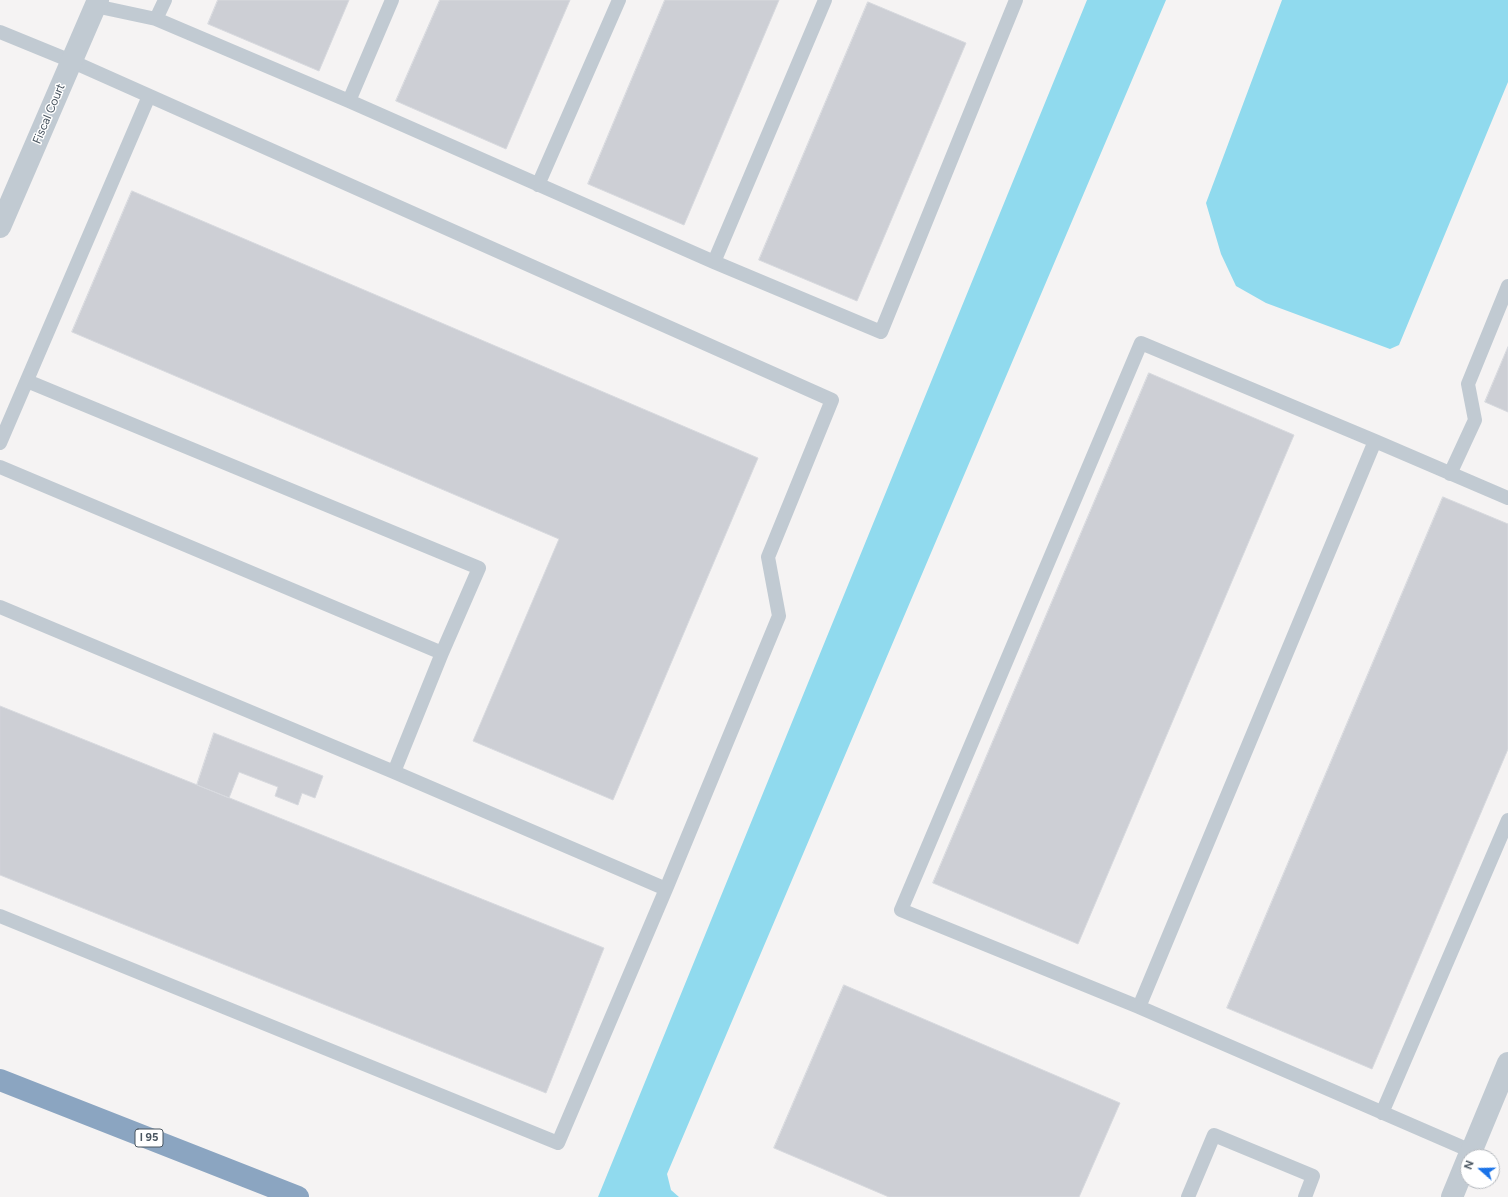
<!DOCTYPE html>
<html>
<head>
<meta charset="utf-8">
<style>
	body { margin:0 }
	#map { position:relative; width:1508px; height:1197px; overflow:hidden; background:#f5f3f3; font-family:Figtree,sans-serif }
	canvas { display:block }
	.north { position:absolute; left:1460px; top:1149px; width:40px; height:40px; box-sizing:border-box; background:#fff; border:1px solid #b7bbc0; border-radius:50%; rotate:290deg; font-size:11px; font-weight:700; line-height:16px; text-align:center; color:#4a5661 }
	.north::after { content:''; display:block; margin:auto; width:14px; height:18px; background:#1a73e8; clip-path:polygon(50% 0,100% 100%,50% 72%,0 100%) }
</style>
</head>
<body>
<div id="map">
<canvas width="1508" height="1197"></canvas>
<div class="north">N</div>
</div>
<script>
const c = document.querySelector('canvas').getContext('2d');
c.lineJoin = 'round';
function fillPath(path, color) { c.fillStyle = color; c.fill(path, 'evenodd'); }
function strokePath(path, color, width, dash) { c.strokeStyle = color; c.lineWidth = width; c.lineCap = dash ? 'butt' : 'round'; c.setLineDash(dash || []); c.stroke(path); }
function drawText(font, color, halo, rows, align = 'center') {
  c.font = font + ' Figtree,sans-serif'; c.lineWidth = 3; c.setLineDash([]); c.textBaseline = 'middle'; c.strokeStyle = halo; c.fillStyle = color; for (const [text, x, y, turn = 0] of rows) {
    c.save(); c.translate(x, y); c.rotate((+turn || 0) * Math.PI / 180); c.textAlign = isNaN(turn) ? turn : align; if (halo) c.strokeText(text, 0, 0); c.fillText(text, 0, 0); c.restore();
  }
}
fillPath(new Path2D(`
	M1087,0H1166L667,1174L671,1190L679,1197H598Z
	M1282,0H1508V82L1399,345L1390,349L1266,303L1236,286L1221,254L1206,203Z`), '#90daee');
const building = new Path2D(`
	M218,0H349L319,71L208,24Z
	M440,0H570L506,149L396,101Z
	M665,0H779L684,225L588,184Z
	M868,2L966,43L857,301L759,260Z
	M132,191L758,458L613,800L473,741L559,539L72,332Z
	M1508,347V412L1485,402Z
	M1149,373L1294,435L1078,944L933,883Z
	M1443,497L1508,524V749L1372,1069L1227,1008Z
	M0,706L604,948L546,1093L0,875Z
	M214,733L323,776L315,798L302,793L298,805L275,796L278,787L239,772L229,798L197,785Z
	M844,985L1120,1103L1079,1197H889L774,1148Z`);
fillPath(building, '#cdcfd5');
strokePath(building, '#d7d9de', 1);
strokePath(new Path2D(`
	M95,6L156,19L349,101L714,262L881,332L1016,0
	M156,19L165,0
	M0,32L71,61L832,400L768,557L779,616L666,889
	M349,101L392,0
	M538,185L619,0
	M714,262L825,0
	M27,381L479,568L442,653
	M0,443L149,96
	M0,467L442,653L394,772
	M1450,474L1475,420L1468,384L1508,286
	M0,607L394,772L666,889L558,1143L0,916
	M1139,1007L1375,441
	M1382,1113L1508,820
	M1471,1151L1139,1007L901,910L1141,343L1375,441L1508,498
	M1188,1197L1214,1135L1313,1176L1305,1197`), '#c1cad2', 14);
strokePath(new Path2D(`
	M0,227L98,0
	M1469,1157L1508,1063
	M1452,1197L1468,1158`), '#c1cad2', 22);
strokePath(new Path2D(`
	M0,1080L298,1197`), '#8ba5c1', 22);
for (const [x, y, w] of [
	[149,1138,28]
]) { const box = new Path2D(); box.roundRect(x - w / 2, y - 9, w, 18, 3); c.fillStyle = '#fff'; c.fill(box); strokePath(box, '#4a5661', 1); }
drawText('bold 11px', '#4a5661', null, [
	["I 95",149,1138]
]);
drawText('12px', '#4a5661', '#fff', [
	["Fiscal Court",49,114,-67]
]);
</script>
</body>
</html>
